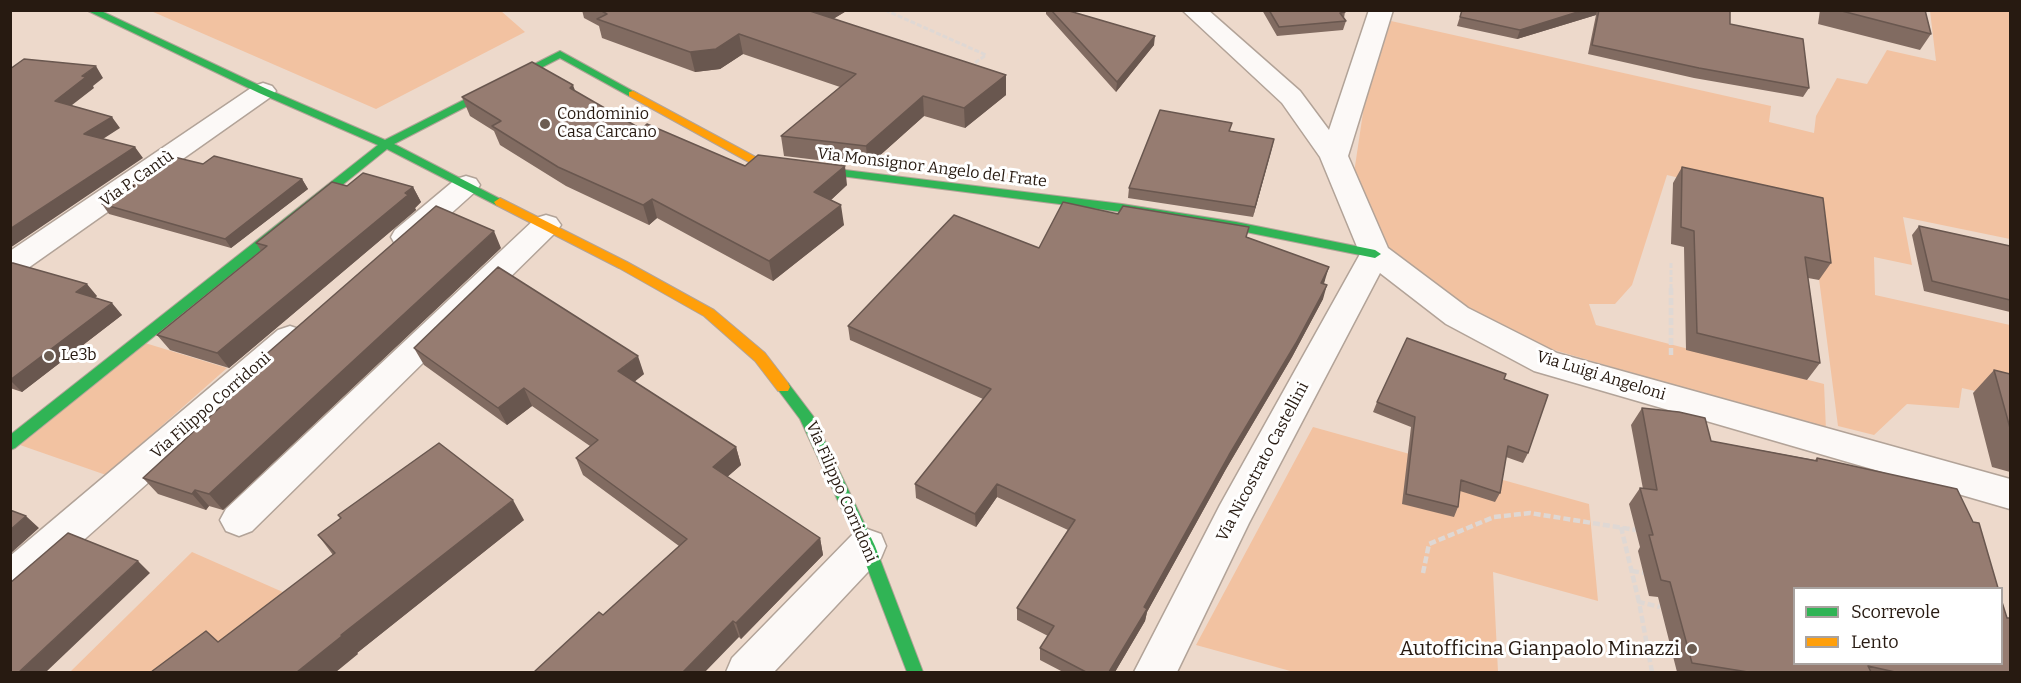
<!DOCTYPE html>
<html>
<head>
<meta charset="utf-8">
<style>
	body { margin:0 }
	#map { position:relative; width:2021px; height:683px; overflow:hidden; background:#edd9cb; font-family:Bitter,serif }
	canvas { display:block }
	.frame { position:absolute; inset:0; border:12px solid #271a11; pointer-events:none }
	.legend { position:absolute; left:1793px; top:587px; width:210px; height:78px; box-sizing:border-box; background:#fff; border:2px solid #a9a3a0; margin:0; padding:8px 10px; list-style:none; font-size:18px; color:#271a11 }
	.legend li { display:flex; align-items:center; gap:12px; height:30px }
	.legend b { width:30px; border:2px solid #a9a3a0 }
</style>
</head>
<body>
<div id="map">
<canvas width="2021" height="683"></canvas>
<div class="frame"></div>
<ul class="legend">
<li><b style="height:8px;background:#30b455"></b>Scorrevole</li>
<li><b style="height:8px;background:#ff9f0a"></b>Lento</li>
</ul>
</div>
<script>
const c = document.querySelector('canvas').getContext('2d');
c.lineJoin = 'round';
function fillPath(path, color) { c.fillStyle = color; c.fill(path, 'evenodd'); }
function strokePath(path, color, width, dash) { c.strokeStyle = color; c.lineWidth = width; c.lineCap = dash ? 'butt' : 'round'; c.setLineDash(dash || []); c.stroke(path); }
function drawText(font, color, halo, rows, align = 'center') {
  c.font = font + ' Bitter,serif'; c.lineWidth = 6; c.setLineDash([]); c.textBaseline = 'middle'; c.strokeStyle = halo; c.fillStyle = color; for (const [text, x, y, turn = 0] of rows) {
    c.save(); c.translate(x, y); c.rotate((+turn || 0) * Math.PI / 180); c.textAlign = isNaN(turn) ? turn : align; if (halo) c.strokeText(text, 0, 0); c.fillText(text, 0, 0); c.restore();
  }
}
fillPath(new Path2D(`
	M151,11H501L525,32L376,109Z
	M1930,11H2010V239L1903,217L1912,265L1874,257L1875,295L2010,325V399L1962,388L1959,408L1907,404L1874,435L1838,426L1810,209L1667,175L1632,285L1615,304H1589L1596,325L1824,384L1826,430L1534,344L1430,289L1384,245L1354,173L1364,106L1391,21L1771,106L1769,122L1814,133L1816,116L1837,78L1867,84L1887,50L1936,61Z
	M145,343L227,368L106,475L20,445Z
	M1313,427L1589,504L1598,601L1493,572L1498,672H1294L1196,645Z
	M192,552L285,593L179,672H70Z`), '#f2c2a1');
const street = new Path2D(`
	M1182,10H1208L1300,91L1329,130L1369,10H1393L1348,156L1388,248L1468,308L1557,353L2010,479V509L1534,371L1446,324L1380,273L1249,523L1177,672H1134L1220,505L1360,254L1320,157L1282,103Z
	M263,83L272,86L276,91L272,96L21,273L10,276V251L254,86Z
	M466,176L476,179L480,185L476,191L417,244L406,247L395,244L391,237L395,230L456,179Z
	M546,215L556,218L561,225L556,232L252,531L239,536L226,531L220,520L226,509L536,218Z
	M290,326L302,330L306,338L302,346L24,593L10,598V556L278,330Z
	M867,529L881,534L886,546L881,558L774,672H726L732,658L853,534Z`);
const fast = new Path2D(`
	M86,10H99L267,89L385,140L560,51L638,94L637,96H629L560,58L394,144L506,202L500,206L496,205L387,149L15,448L10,450V435L378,145L259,93Z
	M829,168L1122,204L1236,222L1375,250L1381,254L1375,258L1236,230L1122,212L825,174L823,172Z
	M783,382L788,383L813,416L875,546L923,672H907L859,546L800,419L776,387L778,383Z`);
const slow = new Path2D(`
	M633,91L763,161L829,168L835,172L829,176L756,166L629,96V92Z
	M500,198L627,262L714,310L765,353L788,383L790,387L788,391H778L755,361L704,316L619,268L496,205L494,202Z`);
strokePath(street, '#b2a398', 3);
strokePath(fast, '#b2a398', 2);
strokePath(slow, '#b2a398', 2);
strokePath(new Path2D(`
	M885,10L986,55L972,65
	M1671,263V290`), '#dfd8d4', 3, [5, 2]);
strokePath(new Path2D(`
	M1671,288V357
	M1621,527L1639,602
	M1632,571L1644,573
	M1423,573L1429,544L1494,517L1530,513L1636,530
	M1652,672L1639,602L1660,607`), '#dfd8d4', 4.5, [7, 3]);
fillPath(street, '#fcf9f7');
fillPath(fast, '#30b455');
fillPath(slow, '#ff9f0a');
fillPath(new Path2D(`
	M582,10H848L833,19L1006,75V95L965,128L924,116L868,166L784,156L781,136L840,87L743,54L720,69L695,72L602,38L599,26L584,18Z
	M1046,10H1066L1154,45L1116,92L1046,14Z
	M1262,10H1344L1345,12L1344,18L1346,21L1343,30L1277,36Z
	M1462,10H1730V24L1809,88L1803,97L1694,78L1588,54L1596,15L1517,39L1457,26Z
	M1820,10H1925L1931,34L1920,50L1818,24Z
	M576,92L641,129L745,166L847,185L831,200L844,225L773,281L657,218L649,225L566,186L500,145L494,131L470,116L462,97Z
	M1230,131L1274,139L1253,217L1128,198L1129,188Z
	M203,164L302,179L308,189L231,248L109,214L102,204Z
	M1682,167L1831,263L1819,280L1808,278L1820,363L1807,380L1686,350L1684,247L1671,244L1673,183Z
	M413,187L421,202L415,208L416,210L229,368L170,350L157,335L261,251L256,243Z
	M1118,214L1247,237L1325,280L1324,284L1323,299L1292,357L1226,469L1147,612L1145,621L1115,672H1063L1040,660V648L1048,636L1017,620V608L1068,530L997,497L976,527L916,498L915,484L983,399L850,340L848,326L1039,248Z
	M1919,226L2010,246V312L1924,291L1912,235Z
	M501,248L223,510L209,506L206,510L158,494L143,478L260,371L255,364Z
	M10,263L97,296L95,298L122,315L22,392L10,388Z
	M414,348L644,374L634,382L736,447L741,465L727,477L820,538L823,555L741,639L739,637L603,615L679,546L583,475L576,458L590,446L532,406L507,425L424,365Z
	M1994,370L2010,374V472L1992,467L1973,393Z
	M1504,379L1528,453L1523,463L1506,457L1500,493L1495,502L1460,491L1458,507L1454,517L1402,504L1411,427L1373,412L1377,402Z
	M1642,408L1711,441L1815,460L1817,458L2010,672H1677L1658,597L1649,596L1638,551L1640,547L1629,504L1640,488L1643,489L1631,425Z
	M524,520L357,653L358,654L218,642L333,555L318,535Z`), '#816b61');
fillPath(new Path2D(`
	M812,10H848L813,31L810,11Z
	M1584,10H1597L1596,15L1517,39L1520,30Z
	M739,34L743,54L720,69L695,72L690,52Z
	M1155,36L1154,45L1116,92L1117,82Z
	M96,66L103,78L93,86L94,88L63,112L55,101L82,76Z
	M1006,75V95L965,128L964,108Z
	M573,85L580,104L570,88Z
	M923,96L924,116L868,166L866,146Z
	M112,117L120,128L92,146L84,134Z
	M1274,139L1272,148L1253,217L1255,207Z
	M135,147L143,158L10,248V229Z
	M845,166L847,185L818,212L814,192Z
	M302,179L308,189L231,248L225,239Z
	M413,187L421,202L415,208L416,210L229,368L217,353Z
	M652,199L657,218L649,225L643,205Z
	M841,205L844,225L773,281L769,261Z
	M494,231L501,248L223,510L209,494Z
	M1329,267L1325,280L1317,296L1321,283Z
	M87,284L97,296L86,304L76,292Z
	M1327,285L1323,299L1292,357L1226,469L1147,612L1145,621L1115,672H1109L1144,607L1229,455Z
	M112,303L122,315L22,392L10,380Z
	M638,356L644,374L625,389L618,371Z
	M524,388L532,406L507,425L498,408Z
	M736,447L741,465L718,485L713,467Z
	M997,484V497L976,527L975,514Z
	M195,490L209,506L206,510L192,494Z
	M513,500L524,520L357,653L358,654L336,672H297L341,635Z
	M26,516L39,528L10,554V530Z
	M820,538L823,555L741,639L736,623Z
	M138,561L150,573L46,672H19Z
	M733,621L739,637L705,672H683Z`), '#69574f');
const building = new Path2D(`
	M600,10H812L810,11L1006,75L964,108L923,96L866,146L781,136L856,74L739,34L716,49L690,52L597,19L607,14Z
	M1051,10H1066L1155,36L1117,82Z
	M1269,10H1344L1345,12L1340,13L1346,21L1279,27Z
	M1462,10H1584L1520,30L1460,17Z
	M1599,10H1730V24L1803,39L1809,88L1699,68L1592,45Z
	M1838,10H1925L1931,34Z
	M24,59L96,66L82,76L86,77L55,101L112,117L84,134L135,147L10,229V69Z
	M532,62L573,85L570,88L641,129L647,124L745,166L758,155L845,166L814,192L841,205L769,261L652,199L643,205L558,167L492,126L501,121L462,97Z
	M1160,110L1232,123L1229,131L1274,139L1255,207L1129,188Z
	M170,156L203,164L214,156L302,179L225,239L102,204Z
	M1682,167L1823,198L1831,263L1805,257L1820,363L1697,333L1694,231L1681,227Z
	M363,173L413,187L405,193L408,195L217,353L157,335L267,246L256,243L332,182L347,186Z
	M1063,202L1118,214L1123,206L1249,227L1246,237L1329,267L1321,283L1327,285L1296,343L1229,455L1144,607L1147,609L1109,672H1086L1040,648L1054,626L1017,608L1075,520L997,484L975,514L915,484L991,389L848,326L954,215L1039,248Z
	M436,206L494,231L209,494L195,490L192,494L143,478L265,366L255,364Z
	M1919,226L2010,246V300L1932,281Z
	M10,263H13L87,284L76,292L112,303L10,380Z
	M498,267L638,356L618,371L736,447L713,467L820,538L736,623L733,621L683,672H534L599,612L603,615L687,539L576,458L598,440L524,388L498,408L414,348Z
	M1407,338L1506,374L1504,379L1548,395L1528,453L1508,446L1500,493L1461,480L1458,507L1406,494L1415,417L1377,402Z
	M1994,370L2010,374V428Z
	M1642,408L1679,412L1705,418L1711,441L1817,461V458L1957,489L1973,522L1979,523L1998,588H1794V663H2001V599L2007,618H2010V672H1895L1868,666L1871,672H1748L1692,663L1670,582L1661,580L1649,535H1653L1640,488L1657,490Z
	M439,443L513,500L341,635L342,636L297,672H151L206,631L218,642L335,553L318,535L341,518L338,515Z
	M10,510L26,516L10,530Z
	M68,533L138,561L19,672H10V583Z`);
fillPath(building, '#967c71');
strokePath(building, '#69574f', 1.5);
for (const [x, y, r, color] of [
	[545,124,6,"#6c5d52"],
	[49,356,6,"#6c5d52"],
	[1692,649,6,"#6c5d52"]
]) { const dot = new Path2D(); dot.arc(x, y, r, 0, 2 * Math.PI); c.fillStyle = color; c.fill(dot); strokePath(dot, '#fff', 2); }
drawText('16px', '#271a11', '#fff', [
	["Condominio",557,115],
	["Casa Carcano",557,133],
	["Le3b",61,356]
], 'left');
drawText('16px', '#271a11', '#fff', [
	["Via Monsignor Angelo del Frate",932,168,7],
	["Via P. Cantù",137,179,-35],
	["Via Luigi Angeloni",1601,376,17],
	["Via Filippo Corridoni",211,406,-41],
	["Via Nicostrato Castellini",1263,462,-62],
	["Via Filippo Corridoni",841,492,66]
]);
drawText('20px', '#271a11', '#fff', [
	["Autofficina Gianpaolo Minazzi",1680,649]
], 'right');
</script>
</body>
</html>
